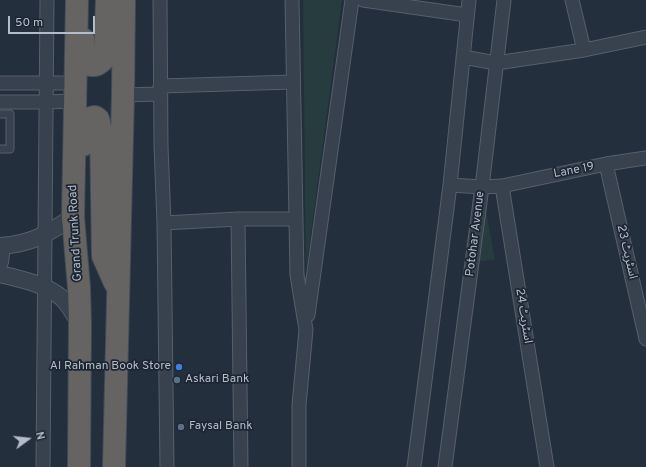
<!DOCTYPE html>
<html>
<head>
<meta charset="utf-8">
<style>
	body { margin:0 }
	#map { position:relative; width:646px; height:467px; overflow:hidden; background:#242f3e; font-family:Overpass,sans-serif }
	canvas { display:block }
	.north { position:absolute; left:8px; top:419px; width:40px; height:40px; -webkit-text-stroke:3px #1d2633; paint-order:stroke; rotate:75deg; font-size:11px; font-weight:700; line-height:16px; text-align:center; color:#b4bcc9 }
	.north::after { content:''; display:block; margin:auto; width:14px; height:18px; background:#b4bcc9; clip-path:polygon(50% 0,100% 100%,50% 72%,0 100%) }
	.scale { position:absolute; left:8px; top:16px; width:87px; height:18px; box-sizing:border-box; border:2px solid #b4bcc9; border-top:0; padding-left:5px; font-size:12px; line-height:14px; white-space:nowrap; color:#b4bcc9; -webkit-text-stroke:3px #1d2633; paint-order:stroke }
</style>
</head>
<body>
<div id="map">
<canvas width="646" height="467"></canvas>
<div class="north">N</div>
<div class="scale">50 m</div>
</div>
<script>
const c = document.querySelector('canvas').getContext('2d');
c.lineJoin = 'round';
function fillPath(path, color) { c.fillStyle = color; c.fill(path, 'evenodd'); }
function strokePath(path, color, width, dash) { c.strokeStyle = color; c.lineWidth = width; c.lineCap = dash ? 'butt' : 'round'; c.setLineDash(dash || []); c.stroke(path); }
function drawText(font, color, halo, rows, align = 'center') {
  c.font = font + ' Overpass,"Noto Sans Arabic",sans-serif'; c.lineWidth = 3.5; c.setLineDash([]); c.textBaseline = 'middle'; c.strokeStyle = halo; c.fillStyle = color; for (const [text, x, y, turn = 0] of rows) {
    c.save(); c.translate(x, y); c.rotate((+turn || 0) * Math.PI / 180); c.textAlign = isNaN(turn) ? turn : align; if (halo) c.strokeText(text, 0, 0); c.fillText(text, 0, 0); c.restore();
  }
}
fillPath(new Path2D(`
	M303,0H342L306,270Z
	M483,194L495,260L472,262Z`), '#263c3f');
const service = new Path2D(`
	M0,114H10V149H0`);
const minor = new Path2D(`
	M160,0L161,146L164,223L167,467
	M292,0L297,275L306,330L299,405V467
	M363,0L467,15
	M572,0L584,50
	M463,57L496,63L584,50L646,37
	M0,83H74
	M160,86L293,82
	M123,95L160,94
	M0,102H46L74,101
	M606,164L646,339
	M450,185L482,187L502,186L547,467
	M502,186L606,164L646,158
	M238,219L241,467
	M164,223L238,219H296
	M308,315L352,0
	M43,467L47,0
	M414,467L450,185L469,0
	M445,467L482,187L504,0`);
const tertiary = new Path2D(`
	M0,246C32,244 47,234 73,217
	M0,262L2,246
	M0,274C21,279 45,284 62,298C69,305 75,316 80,324`);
const trunk = new Path2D(`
	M77,0L73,217L79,288L80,324L79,467
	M83,39L84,57L87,64C96,67 99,64 105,58L107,0
	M83,145C83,133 80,119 95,117L98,119L101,131L103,256L115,283
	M114,467L123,95L124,0`);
strokePath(service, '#565f6c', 9);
strokePath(minor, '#565f6c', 15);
strokePath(tertiary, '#565f6c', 18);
strokePath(trunk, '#434c59', 24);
strokePath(service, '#38414e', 7);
strokePath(minor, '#38414e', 13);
strokePath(tertiary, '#38414e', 16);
strokePath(trunk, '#656462', 22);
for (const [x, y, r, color] of [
	[179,367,4,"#3f7fe0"],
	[177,380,4,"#5c6f8a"],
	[181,427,4,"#5c6f8a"]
]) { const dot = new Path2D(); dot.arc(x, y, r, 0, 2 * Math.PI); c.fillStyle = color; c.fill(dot); strokePath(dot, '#1d2633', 1.5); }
drawText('12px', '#b4bcc9', '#1d2633', [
	["Lane 19",574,171,-11],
	["Grand Trunk Road",76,233,-93],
	["Potohar Avenue",476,234,-83],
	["اسٹریٹ 23",626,252,77],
	["اسٹریٹ 24",523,316,81]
]);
drawText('12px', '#b4bcc9', '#1d2633', [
	["Al Rahman Book Store",171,367,"right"],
	["Askari Bank",185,380],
	["Faysal Bank",189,427]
], 'left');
</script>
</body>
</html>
